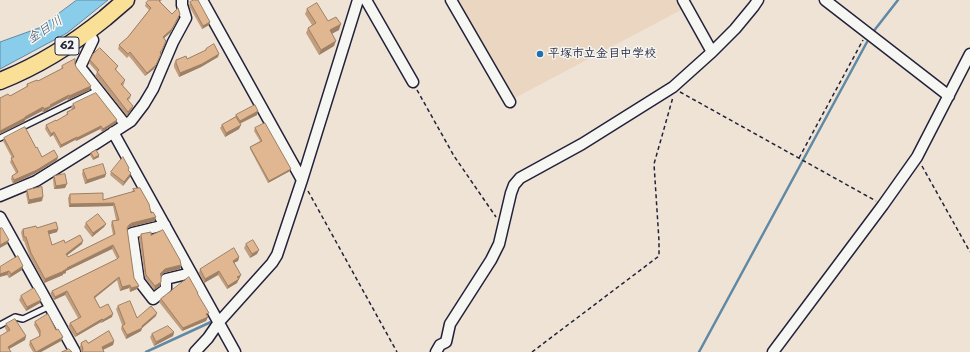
<!DOCTYPE html>
<html>
<head>
<meta charset="utf-8">
<style>
	body { margin:0 }
	canvas { display:block; background:#efe3d5 }
</style>
</head>
<body>
<canvas width="970" height="352"></canvas>
<script>
const c = document.querySelector('canvas').getContext('2d');
c.lineJoin = 'round';
function fillPath(path, color) { c.fillStyle = color; c.fill(path, 'evenodd'); }
function strokePath(path, color, width, dash) { c.strokeStyle = color; c.lineWidth = width; c.lineCap = dash ? 'butt' : 'round'; c.setLineDash(dash || []); c.stroke(path); }
function drawText(font, color, halo, rows, align = 'center') {
  c.font = font + ' "Playpen Sans","Klee One",sans-serif'; c.lineWidth = 3; c.setLineDash([]); c.textBaseline = 'middle'; c.strokeStyle = halo; c.fillStyle = color; for (const [text, x, y, turn = 0] of rows) {
    c.save(); c.translate(x, y); c.rotate((+turn || 0) * Math.PI / 180); c.textAlign = isNaN(turn) ? turn : align; if (halo) c.strokeText(text, 0, 0); c.fillText(text, 0, 0); c.restore();
  }
}
fillPath(new Path2D(`
	M453,0H679L682,6L681,10L511,100Z`), '#ead6c1');
const water = new Path2D(`
	M77,0H108L67,33L0,69V42L39,28Z`);
fillPath(water, '#8acdeb');
strokePath(water, '#6089a5', 1);
strokePath(new Path2D(`
	M873,32L898,0
	M146,352L211,322
	M699,352L867,42`), '#6089a5', 2.5);
const service = new Path2D(`
	M0,138L98,90
	M0,325L15,317L23,319L50,306`);
const minor = new Path2D(`
	M202,0L302,180
	M366,0L413,82
	M451,0L510,102
	M683,0L712,52
	M825,0L949,96
	M88,32L93,40L80,67L125,124
	M113,132L235,352
	M0,196L36,181L97,143L131,121L144,104L153,89L173,42L186,18L182,5V0
	M0,217L75,352
	M165,225L132,233L139,281L153,299L166,289V279L191,273
	M195,352L208,338L219,322L272,263L277,255L302,180L358,0
	M436,352L440,345L446,342L450,324L491,260L499,244L511,193L514,185L520,178L582,144L673,87L712,52L735,29L754,6L758,0
	M773,352L883,205L917,157L970,54`);
const primary = new Path2D(`
	M0,81C38,66 73,44 105,18C112,12 119,6 126,0`);
strokePath(service, '#22223b', 8);
strokePath(minor, '#22223b', 13);
strokePath(primary, '#22223b', 19);
strokePath(new Path2D(`
	M417,90L454,156L496,217
	M680,92L876,201
	M799,158L863,40
	M922,166L970,252
	M308,191L397,352
	M532,352L659,256V241L654,164L673,97`), '#22223b', 1.5, [4, 3]);
strokePath(service, '#f6f6f2', 5);
strokePath(minor, '#f6f6f2', 10);
strokePath(primary, '#fadf96', 16);
fillPath(new Path2D(`
	M149,0H162L160,2L172,14L179,17L171,32L164,38L161,53L154,69L145,76L129,56L127,58L118,49L119,45L128,37L149,10L145,6L146,3Z
	M190,2L209,25L202,29L189,6Z
	M307,9L328,21L339,30L332,33L334,46L319,55L306,33L308,28L312,25L305,14Z
	M206,49L218,57L201,67L179,77L174,67V64L176,60L187,59L205,51Z
	M90,60L118,66L116,70L125,80L124,84L123,86L131,95L130,99L128,100L132,109L127,116L95,76L97,72L89,63Z
	M75,64L76,67L91,86L90,90L68,100L67,99L50,108L49,109L43,113L42,111L25,120L24,122L0,134V98L10,96L26,87L27,84L38,81L61,69L62,66Z
	M73,104L117,120L116,123L102,132L100,129L76,141L75,140L60,148L53,135L50,137L45,129L46,125L56,121L66,116L67,112L72,110L71,107Z
	M236,115H257L240,124L239,129L225,137L220,128L222,125L235,117Z
	M255,128L290,171L268,183L250,149V147L260,141L254,131Z
	M4,138L36,148L42,157H58L57,160L36,173L13,184L11,179L12,176L16,173L10,162L12,158L3,141Z
	M91,153L99,157L93,160L90,155Z
	M83,170L105,177L85,184L82,174Z
	M128,171L130,177L123,186L110,175L111,172Z
	M54,176L65,188L54,189L53,180Z
	M140,188L155,221L130,227L127,229L134,278L139,286L137,289L130,292L129,288L120,291L117,280L95,298L100,308L112,317L101,323V322L75,337L68,327L70,323L78,318L65,295L54,300L50,294L52,291L117,259L112,249L66,271V273L63,274V275L44,283L30,257L24,241H23L21,232L23,229L37,228L58,229L57,232L49,234L52,245L65,243L82,244L67,255L68,257L113,235L111,225L112,221L116,220L113,206L69,207L68,198L70,194L103,200L132,192L133,189Z
	M27,190L42,201L28,204L26,194Z
	M86,223L106,224L104,227L92,237L84,227Z
	M141,234L151,235L181,265L180,269L164,273L161,276V282L160,286L154,290L145,278L139,238Z
	M246,244L257,254L250,258L244,248Z
	M239,257L238,261L234,263L240,278L238,279L237,283L227,289L218,275L204,283L199,273L200,269Z
	M0,267L22,270L9,278L7,275Z
	M198,294L208,316L206,321L182,331L159,302L161,299Z
	M21,296L40,303L26,311L19,300Z
	M118,306L137,318L156,316L142,328L141,331L126,339L121,329L122,325L116,309Z
	M35,322L56,330L63,337L61,341L41,352H33L29,345L30,341L39,337V334L34,325Z
	M6,324L26,336L25,340L9,349L0,352L7,332L5,328Z
	M174,332L173,336L154,346L150,337L152,334Z
	M114,341L113,345L103,350L81,352L80,347L81,343Z`), '#c19d7d');
fillPath(new Path2D(`
	M180,14L171,32L162,40L163,37Z
	M210,22L209,25L202,29L203,26Z
	M341,24L339,30L328,36L330,30Z
	M336,41L334,46L319,55L321,50Z
	M219,54L218,57L201,67L179,77L180,73Z
	M160,57L154,69L145,76L147,73Z
	M91,86L90,90L68,100L69,96Z
	M69,95L67,99L50,108L49,109L43,113L44,109L50,105Z
	M133,106L132,109L127,116L128,112Z
	M43,107L42,111L25,120L24,122L0,134V131L25,117Z
	M258,111L257,115L238,124L240,121Z
	M117,120L116,123L102,132L103,129Z
	M241,125L239,129L225,137L226,133Z
	M101,126L100,129L76,141L77,138Z
	M54,132L53,135L50,137L51,134Z
	M77,137L75,140L60,148L61,145Z
	M99,155V157L93,160L94,158Z
	M58,157L57,160L36,173L13,184L14,180Z
	M291,169L290,171L268,183L269,181Z
	M131,173L130,177L123,186L124,182Z
	M106,174L105,177L85,184L87,180Z
	M67,184L65,188L54,189L56,186Z
	M43,197L42,201L28,204L29,200Z
	M114,203L113,206L69,207L70,204Z
	M156,217L155,221L130,227L127,228L129,225L132,223Z
	M106,224L104,227L92,237L93,233Z
	M58,229L57,232L47,235L48,231Z
	M9,240L7,244L0,248V245Z
	M83,241L82,244L65,257L66,254Z
	M113,245L112,249L66,271V273L63,274V275L44,283L45,279Z
	M259,250L257,254L250,258L252,254Z
	M239,257L238,261L231,264L233,261Z
	M181,265L180,269L164,273L159,277L160,274L165,269Z
	M23,266L22,270L9,278L11,274Z
	M9,271L7,275L0,277V274Z
	M219,271L218,275L204,283L205,279Z
	M241,275L237,283L227,289L228,286L237,277Z
	M119,277L117,280L92,300L94,297Z
	M161,282L160,286L154,290L155,286Z
	M130,285L129,288L120,291L122,287Z
	M139,286L137,289L130,292L131,288Z
	M67,291L65,295L54,300L55,297Z
	M41,300L40,303L26,311L27,307Z
	M157,313L156,316L142,328L141,331L126,339L127,335L142,326Z
	M113,314L112,317L101,323L103,320Z
	M208,317L206,321L182,331L183,328Z
	M102,319L101,322L75,337L77,334Z
	M174,332L173,336L154,346L156,342Z
	M26,336L25,340L7,350L8,347Z
	M63,337L61,341L41,352H36Z
	M114,341L113,345L100,351L102,347Z`), '#9d8066');
const building = new Path2D(`
	M149,0H160L159,1L172,14L178,8L180,14L172,29L163,37L166,41L162,50L160,52L161,54L156,65L147,73L130,52L128,54L119,45L128,37L151,8L146,3Z
	M194,0H198L210,22L203,26L190,2Z
	M317,3L328,21L336,17L341,24L330,30L336,41L321,50L308,28L316,23L307,9Z
	M214,44L219,54L202,64L180,73L176,63V60L186,56L187,59L206,50V49Z
	M100,48L118,66L115,69L125,80L121,84L131,95L127,99L133,106L128,112L97,72L99,70L90,60L93,54Z
	M75,59V64L76,67L91,86L69,96V95L50,105L51,106L44,109L43,107L25,117V118L0,131V98L8,94L10,96L28,86L27,84L37,80L38,81L63,68L62,66Z
	M96,93L117,120L103,129L101,126L77,138V137L61,145L54,132L51,134L46,125L56,120V121L68,114L67,112L75,108L73,104Z
	M255,105L258,111L240,121L236,115Z
	M236,117L241,125L226,133L222,125Z
	M265,123L291,169L269,181L250,147L262,141L255,128Z
	M25,127L36,148L37,147L42,157L54,150L58,157L37,170L14,180L12,176L18,172L11,158L14,157L4,138Z
	M96,150L99,155L94,158L91,153Z
	M123,157L129,168L128,170L131,173L124,182L111,172Z
	M103,164L106,174L87,180L83,170Z
	M65,174L67,184L56,186L54,176Z
	M42,187L43,197L29,200L27,190Z
	M140,188L149,204L151,213L153,212L156,217L132,223L129,225L127,228L134,278L139,286L131,288L130,285L122,287L119,277L94,297L100,308L108,304L113,314L103,320L102,319L77,334L70,323L81,317L67,291L55,297L52,291L117,259L119,257L113,245L67,268V269L63,271H64L45,279L31,253L26,237H24L23,229L36,226L37,228L56,222L58,229L48,231L52,245L64,240L65,243L80,235L83,241L66,254L68,257L115,234L112,221L119,220L114,203L70,204V194L103,193V200L135,191L133,189Z
	M98,214L106,224L93,233L86,223Z
	M2,228L9,240L0,245V229Z
	M163,230L180,260L181,265L165,269L160,274L161,275V282L155,286L146,275L141,234L151,232V235Z
	M253,240L259,250L252,254L246,244Z
	M234,248L239,257L233,261L241,275L237,277L239,279L228,286L219,271L205,279L200,269L211,262Z
	M18,256L23,266L11,274L9,271L0,274V267Z
	M189,277L198,293H197L209,313L206,314L208,317L183,328L161,299Z
	M34,288L41,300L27,307L21,296Z
	M130,301L137,318L151,306L157,313L142,326V328L127,335L122,326L125,324L118,306Z
	M48,314L56,330L58,329L63,337L36,352L30,341L40,336V330L35,322Z
	M15,319L26,336L8,347L11,352H0V336L10,330L6,324Z
	M168,326L174,332L156,342L152,334Z
	M109,331L114,341L102,347L104,352H82L83,349L81,343L86,340L88,343Z
	M69,349L72,352H62Z`);
fillPath(building, '#e0b791');
strokePath(building, '#9d8066', 1);
for (const [x, y, r, color] of [
	[540,54,4,"#1f6fb2"]
]) { const dot = new Path2D(); dot.arc(x, y, r, 0, 2 * Math.PI); c.fillStyle = color; c.fill(dot); strokePath(dot, '#f6f6f2', 1.5); }
for (const [x, y, w] of [
	[67,46,24]
]) { const box = new Path2D(); box.roundRect(x - w / 2, y - 9, w, 18, 3); c.fillStyle = '#f6f6f2'; c.fill(box); strokePath(box, '#22223b', 1); }
drawText('bold 11px', '#22223b', null, [
	["62",67,46]
]);
drawText('bold 12px', '#22223b', '#f6f6f2', [
	["平塚市立金目中学校",548,54]
], 'left');
drawText('italic 13px', '#415570', '#f6f6f2', [
	["金目川",45,30,-33]
]);
</script>
</body>
</html>
